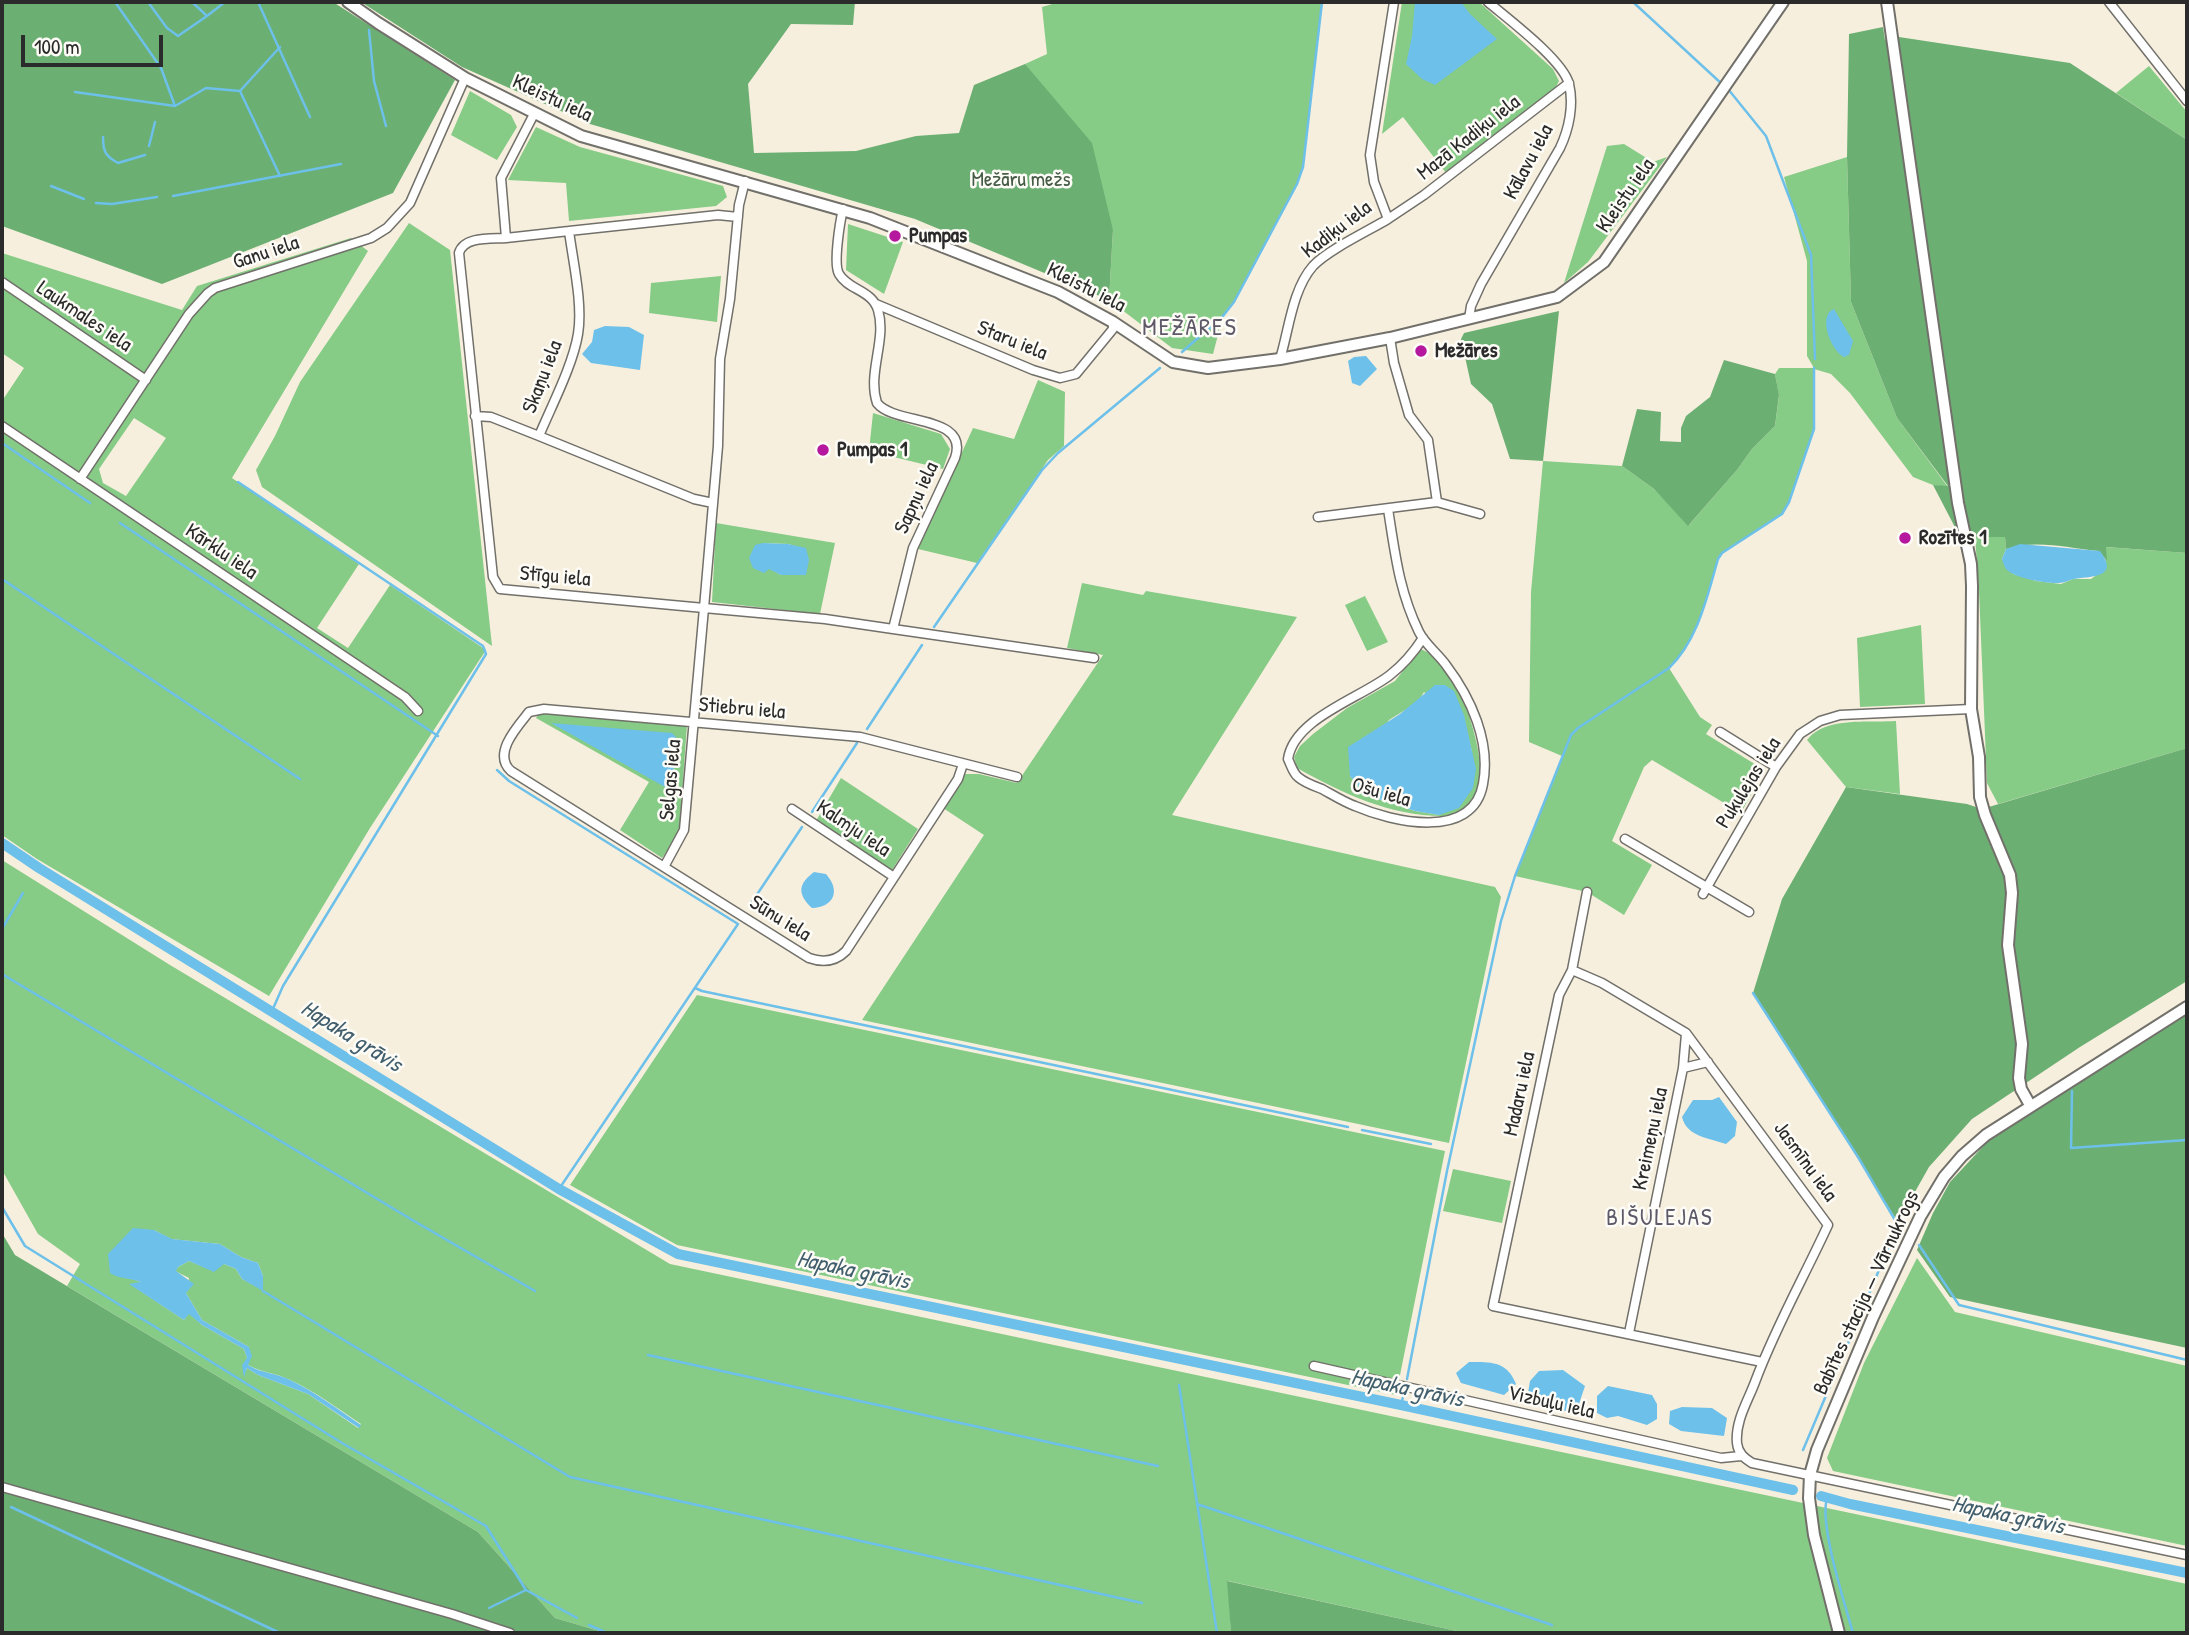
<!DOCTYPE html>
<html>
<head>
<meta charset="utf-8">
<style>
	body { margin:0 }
	#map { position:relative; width:2189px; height:1635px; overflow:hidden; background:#f7efde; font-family:"Patrick Hand",sans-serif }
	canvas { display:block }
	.frame { position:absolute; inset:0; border:4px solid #2b2b2b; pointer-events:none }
	.scale { position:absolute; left:21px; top:35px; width:142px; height:32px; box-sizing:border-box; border:4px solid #2b2b2b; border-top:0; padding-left:9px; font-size:21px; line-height:24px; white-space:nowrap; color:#2b2b2b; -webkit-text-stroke:5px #fdfcf7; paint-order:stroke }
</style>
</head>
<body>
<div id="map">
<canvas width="2189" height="1635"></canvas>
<div class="frame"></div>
<div class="scale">100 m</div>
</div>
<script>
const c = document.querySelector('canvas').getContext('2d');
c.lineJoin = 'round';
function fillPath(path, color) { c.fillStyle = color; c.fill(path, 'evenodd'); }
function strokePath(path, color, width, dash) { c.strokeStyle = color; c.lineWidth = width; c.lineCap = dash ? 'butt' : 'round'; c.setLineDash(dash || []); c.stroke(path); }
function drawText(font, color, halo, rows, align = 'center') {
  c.font = font + ' "Patrick Hand",sans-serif'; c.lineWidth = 5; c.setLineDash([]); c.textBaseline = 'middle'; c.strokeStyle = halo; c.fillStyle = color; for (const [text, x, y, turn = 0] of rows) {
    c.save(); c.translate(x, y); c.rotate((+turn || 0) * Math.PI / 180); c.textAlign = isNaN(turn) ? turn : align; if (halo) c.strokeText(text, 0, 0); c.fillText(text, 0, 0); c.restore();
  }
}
fillPath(new Path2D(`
	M1059,2H1322L1303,167L1297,184L1234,302L1223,316L1213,354L1172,348L1109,300L1113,230L1025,64L1047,54L1042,7Z
	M1402,2H1479L1553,69L1559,81L1555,89L1446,173L1403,117L1382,134Z
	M2149,66L2187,112V140L2116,93Z
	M470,91L511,115L517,127L497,160L451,135Z
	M536,127L580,147L723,186L727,197L716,206L569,221L566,183L508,180Z
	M1624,144L1653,162L1667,157L1588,262L1564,283L1607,146Z
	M1847,157L1851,302L1897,418L1948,487L1933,485L1913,477L1850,393L1831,374L1814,369V429L1789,502L1782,514L1722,553L1718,559C1707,597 1698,640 1669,668L1700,717L1712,725L1706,734L1758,766L1761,776L1741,813L1652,760L1644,767L1612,841L1652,865L1624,915L1587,892L1515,876L1562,756L1529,742L1531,592L1543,461L1622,466L1654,489L1689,525L1737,470L1752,449L1775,426L1779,396L1775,374L1779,368H1814L1807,356V261L1784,177Z
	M409,223L450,250L492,646L262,487L256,470L275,436L300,382Z
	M848,224L903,242L884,294L846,270Z
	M351,238L368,251L232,478L359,564L317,628L348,648L390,585L486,650L370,828L269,996L37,859L2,835V401L24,368L2,353V253L182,310L197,286ZM134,418L166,438L126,496L103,483L99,469Z
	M721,276L717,322L649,313L651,283Z
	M1038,380L1065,392L1064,446L1048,460L977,563L918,549L973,428L1014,439Z
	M873,413L941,434L950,449L943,469L869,451Z
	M716,523L835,543L820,614L712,602ZM763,543L788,544L806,549L781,575L769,568Z
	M1975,537H2005L2006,549L2002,559L2013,574L2036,581L2061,584L2073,579H2091L2106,568L2105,547L2187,553V748L1998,804L1987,783L1979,591Z
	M1082,583L1143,595L1146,591L1297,617L1172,815L1495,887L1501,897L1449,1143L862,1020L984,835L943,808L965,774H979L1017,783L1103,655L1067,648Z
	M1365,596L1388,642L1367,651L1345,605Z
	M1921,625L1925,704L1860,707L1857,638Z
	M1420,649C1458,661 1481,741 1481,777C1481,787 1473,799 1469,808C1461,811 1451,816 1443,816C1390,816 1342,793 1297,768L1294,757L1300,746L1313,734L1347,708L1395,681ZM1424,692L1467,734L1472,751L1439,815L1415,811L1366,795L1350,776L1389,720L1418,702Z
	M539,713L687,725L679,834L662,858L620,830L649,782L536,718Z
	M1896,721L1900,794L1846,787L1807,740C1825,716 1869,723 1896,721Z
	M841,778L918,829L892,870L816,821Z
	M2,860L170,965L670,1264L2187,1584V1633H1466L1228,1581L1231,1633H606L555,1618L478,1532L67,1286L80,1264L38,1234L2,1170ZM154,1230L171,1239L220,1244L241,1257L258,1263L263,1276V1290L242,1279L236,1269L224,1264L201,1266L189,1261L178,1267L175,1271L189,1278L186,1293L202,1320L249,1347L248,1365C263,1373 276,1373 290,1380C315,1391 338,1409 361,1424L358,1428L308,1394L258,1375L247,1368L244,1375L247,1358L244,1349L202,1325L189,1313L184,1320L130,1284L144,1283L129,1278Z
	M697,995L1445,1151L1396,1395L677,1245L570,1185Z
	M1453,1169L1511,1181L1502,1223L1443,1211Z
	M1917,1258L1955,1312L2187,1366V1546L1833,1471L1827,1458L1864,1363Z`), '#86cb86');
fillPath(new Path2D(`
	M2,2H333L455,80L393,193L162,284L2,226Z
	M361,2H855L853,25L791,24L748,84L754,153L856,151L916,136L959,133L974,85L1025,64L1092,143L1113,230L1109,300L915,219L590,124L462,67Z
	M1883,27L1885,40L1899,37L2070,63L2187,140V553L2106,547L2107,561L2099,551C2069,548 2035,539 2006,549L2005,537H1975L1959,535L1933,485L1948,486L1897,418L1851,302L1847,157L1849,34Z
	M1559,311L1543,461L1510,459L1492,404L1471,384L1461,339L1464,333Z
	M1724,360L1775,374L1779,395L1775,426L1752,449L1737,470L1688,526L1654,489L1622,466L1637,409L1661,412L1660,441L1681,442V428L1686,416L1710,397Z
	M2187,748V981L2080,1047L1972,1119L1929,1167L1898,1222L1753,993L1782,899L1846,787L1967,804L1982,809Z
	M2187,1012V1348L1950,1297L1917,1250L1933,1213L1950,1182L1989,1140Z
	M2,1233L15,1255L478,1532L555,1618L606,1633H2Z
	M1227,1581L1466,1633H1231Z`), '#6caf73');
fillPath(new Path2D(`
	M1415,2H1461L1470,14L1497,39L1435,85L1422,79L1406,64L1412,36Z
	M1834,309L1853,341L1849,355L1844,357C1831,351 1817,315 1834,309Z
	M605,326L629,327L644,335L640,370L591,363L582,354L592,342L594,330Z
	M1366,356L1377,369L1360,386L1352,383L1348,361L1354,357Z
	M763,543L788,544L806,548L809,560L806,575H781L769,569L764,573L753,568L749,558L755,545Z
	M2020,544L2100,551C2120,578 2092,576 2074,579C2069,580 2064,583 2059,583C2047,584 2014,578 2006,569C2004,566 2003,562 2002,559L2006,549Z
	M1435,685H1445L1454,691L1464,715L1476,769L1473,788L1459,808L1439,815L1415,811L1366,795L1350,776L1348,747L1400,714Z
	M551,723L672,733L676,737L672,791Z
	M814,872L826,874C841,891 834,907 812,908C797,894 798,884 814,872Z
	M1719,1097L1737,1122L1735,1136L1726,1144C1709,1138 1687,1137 1682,1117L1693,1100H1712Z
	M133,1228L154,1230L172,1239L220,1244L241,1257L258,1263L263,1276V1291L242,1279L236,1269L224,1264L214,1272L189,1261L178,1267L176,1271L194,1284L186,1293L202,1320L249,1347L252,1356L248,1365C263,1374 277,1373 290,1380C315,1392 338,1409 361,1425L359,1428L308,1394L258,1375L247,1368L244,1377L242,1365L247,1358L244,1349L202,1325L189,1314L184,1320L129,1284L141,1282C130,1278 120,1279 110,1273L108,1254Z
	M1469,1362C1491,1362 1507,1361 1516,1384L1504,1395L1461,1383L1456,1373Z
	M1563,1370L1585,1386L1578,1407L1565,1411L1533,1401L1528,1393L1530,1381L1539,1371Z
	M1608,1386L1652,1395L1657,1404V1419L1647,1425L1618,1416L1607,1418L1597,1413V1396Z
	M1682,1407L1712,1408L1727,1418L1724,1436L1681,1431L1669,1424L1670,1411Z`), '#6dc0e9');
strokePath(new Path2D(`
	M115,2L161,68L175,106
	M148,2L167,28L178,36L207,16
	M192,2L207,16L225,2
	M258,2L310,117
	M1633,2L1723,85
	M2185,2L2187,5
	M369,30L374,81L386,126
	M1728,89L1766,136L1811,255L1815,359
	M240,91L280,47
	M75,92L175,106L206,88L240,91L280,176
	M103,137C103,151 105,156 118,163L145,155
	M149,146L155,122
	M51,186L84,199
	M173,196L341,164
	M96,203L112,204L157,197
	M1182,352L1223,316L1234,302L1297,184L1303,167L1322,2
	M2,443L90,503
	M238,482L483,646L486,654L283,986L272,1011
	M120,523L438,736
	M2,579L300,779
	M934,627L1042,470L1058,453L1160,368
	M867,729L922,645
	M497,770L509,781L738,924L559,1189
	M812,812L857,743
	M750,905L802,827
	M2,929L23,893
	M2,974L414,1221L535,1291
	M695,988L702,991L1348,1127
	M1753,993L1858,1157L1898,1225L1803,1450
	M2072,1091L2071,1148L2187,1140
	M1362,1130L1431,1144
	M2,1207L25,1246L342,1443L486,1526L526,1590L577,1618
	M1919,1245L1959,1305L2187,1360
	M263,1291L570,1477L1142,1603
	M648,1355L1158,1466
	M1407,1379L1447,1171L1501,921L1515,876L1571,735L1578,728L1669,668C1698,640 1707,597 1718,559L1722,553L1782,514L1789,502L1814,429V368
	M1179,1385L1217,1633
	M1401,1405L1404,1393
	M1827,1498C1819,1525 1845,1604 1853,1633
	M1197,1504L1552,1625
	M11,1507L280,1633
	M489,1608L526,1590
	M589,1625L607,1633`), '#6dc0e9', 2.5);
strokePath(new Path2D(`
	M2,843L39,868L559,1189L678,1254L1401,1405L1793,1490
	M1821,1496L1850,1504L2187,1573`), '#6dc0e9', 10);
const street = new Path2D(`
	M2109,2L2187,101
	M534,114L501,178L506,238C491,239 464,236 459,253L493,577L500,589L704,608L718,446L720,359L730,299L739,205L745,181
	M843,209C840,222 833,264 839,274C848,290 872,290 878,310C887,340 867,373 877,403C895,426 970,414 955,458L913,548L893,629L1094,658
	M1388,219L1424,195L1569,83
	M506,238L569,231
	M2,282L146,380
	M876,304L1033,370L1060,378L1076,374L1113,329V322
	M1469,319L1471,306L1481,284L1560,148C1569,129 1574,105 1569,84C1563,60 1508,19 1488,2
	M1390,338L1394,363L1409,415L1428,440L1437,502L1480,514
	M1280,359C1289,330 1292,290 1313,266C1328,250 1368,231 1388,219L1374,182L1370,155L1394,2
	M475,416L491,417L539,436
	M2,426L405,697L418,711
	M80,479L189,314L208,293L215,288L371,238L387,228L410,203L465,78
	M713,503L694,499L539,436C551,407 573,365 578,334C583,304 573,262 569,231L718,215L738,217
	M1388,509C1395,553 1399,591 1419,632C1425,644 1438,654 1446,665C1471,698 1491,742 1483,784C1473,841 1392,822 1355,806C1344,802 1333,795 1322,789C1314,786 1305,783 1298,777C1293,773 1291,765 1288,759C1294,718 1361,698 1390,675C1403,665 1414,652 1423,638
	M1318,517L1437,502
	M1720,732L1776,767
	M963,764L958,779L846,951C836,961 823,963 809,958L511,771C492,754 517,727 529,712L544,709L860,737L1017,777
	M792,809L894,877
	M1625,839L1749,912
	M664,867L684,830L704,608L825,619L893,629
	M1587,892L1572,970L1559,995L1493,1306L1762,1362
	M1703,894L1776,767L1800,734L1820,721L1840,715L1971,709
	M1572,970L1602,983L1686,1033L1828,1225C1804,1277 1775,1328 1755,1382C1748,1401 1735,1421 1737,1443C1738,1453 1744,1458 1752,1463L2187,1555
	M1683,1068L1708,1062
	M1629,1333L1683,1068L1686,1034
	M1314,1366L1721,1458L1741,1456
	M2,1487L452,1614L510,1633`);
const secondary = new Path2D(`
	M348,2L378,23L465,78L581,136L870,218L1058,292L1113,322L1173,362L1208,368L1280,359L1390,338L1557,297L1604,262L1783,2
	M1887,2L1958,503L1971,564L1972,586L1971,709L1979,757L1980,797L1985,815L2010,875L2012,893L2008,945L2022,1044L2019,1078L2021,1089L2030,1105
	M1839,1633L1814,1535L1809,1498L1810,1475L1817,1450L1873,1317L1920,1217L1944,1177L1962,1156L1986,1135L2187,1007`);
strokePath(street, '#72706a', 11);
strokePath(secondary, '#72706a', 14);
strokePath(street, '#fff', 8);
strokePath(secondary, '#fff', 10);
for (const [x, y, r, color] of [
	[895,236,7,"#b5179e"],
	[1421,351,7,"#b5179e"],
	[823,450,7,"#b5179e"],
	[1905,538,7,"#b5179e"]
]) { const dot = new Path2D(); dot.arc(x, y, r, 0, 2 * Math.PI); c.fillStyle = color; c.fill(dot); strokePath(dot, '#fdfcf7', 2.5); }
drawText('21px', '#2b2b2b', '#fdfcf7', [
	["Kleistu iela",552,99,25],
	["Mazā Kadiķu iela",1469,138,-38],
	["Kālavu iela",1529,162,-62],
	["Kleistu iela",1626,196,-55],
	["Kadiķu iela",1337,230,-37],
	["Ganu iela",266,253,-18],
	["Kleistu iela",1086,288,27],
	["Laukmales iela",84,317,34],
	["Staru iela",1012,341,22],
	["Skaņu iela",543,377,-69],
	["Sapņu iela",917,498,-65],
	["Kārklu iela",221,552,34],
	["Stīgu iela",555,577,5],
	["Stiebru iela",742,709,5],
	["Selgas iela",671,780,-85],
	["Puķulejas iela",1749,783,-58],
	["Ošu iela",1381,793,16],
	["Kalmju iela",853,829,34],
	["Sūnu iela",780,919,32],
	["Madaru iela",1520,1094,-78],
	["Kreimeņu iela",1651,1139,-78],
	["Jasmīnu iela",1805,1162,54],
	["Babītes stacija — Vārnukrogs",1867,1293,-65],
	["Vizbuļu iela",1551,1403,13]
]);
drawText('21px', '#465b46', '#fdfcf7', [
	["Mežāru mežs",1021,180]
]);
drawText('bold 21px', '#2b2b2b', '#fdfcf7', [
	["Pumpas",909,236],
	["Mežāres",1435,351],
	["Pumpas 1",837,450],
	["Rozītes 1",1919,538]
], 'left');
drawText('italic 23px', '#425f6e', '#fdfcf7', [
	["Hapaka grāvis",351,1037,32],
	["Hapaka grāvis",853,1271,12],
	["Hapaka grāvis",1407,1389,12],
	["Hapaka grāvis",2008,1516,12]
]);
c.letterSpacing = '2px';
drawText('23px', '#5e5868', '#fdfcf7', [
	["BIŠULEJAS",1660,1219]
]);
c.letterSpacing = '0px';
c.letterSpacing = '2px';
drawText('24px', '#5e5868', '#fdfcf7', [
	["MEŽĀRES",1190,329]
]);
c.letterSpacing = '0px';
</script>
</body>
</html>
